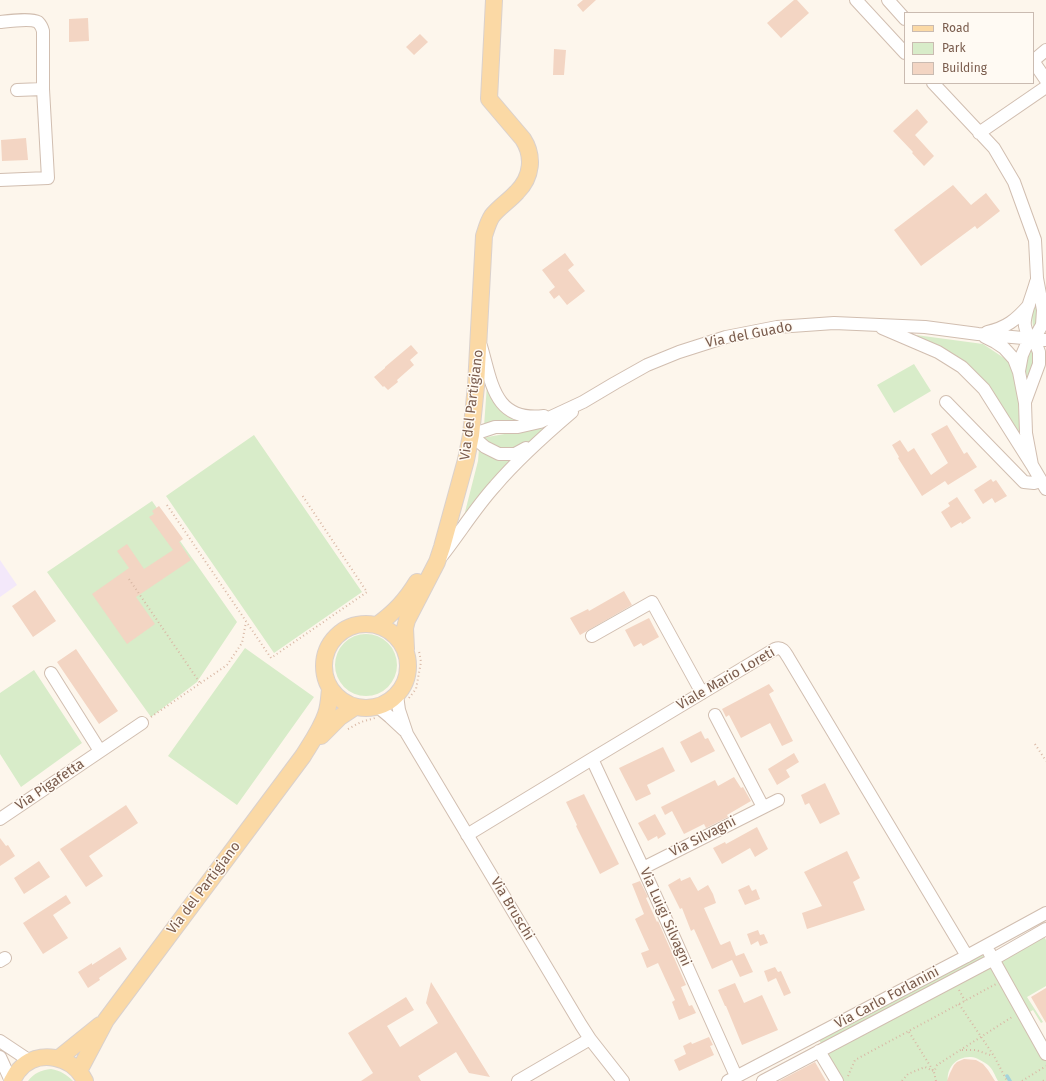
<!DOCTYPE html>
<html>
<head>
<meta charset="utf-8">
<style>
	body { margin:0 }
	#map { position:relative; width:1046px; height:1081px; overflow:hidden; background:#fdf6ec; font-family:"Fira Sans",sans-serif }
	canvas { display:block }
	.legend { position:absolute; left:904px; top:12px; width:130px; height:72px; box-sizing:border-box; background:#fffaf3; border:1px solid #cabbb1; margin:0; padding:5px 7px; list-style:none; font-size:12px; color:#7a5c4d }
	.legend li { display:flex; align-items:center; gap:8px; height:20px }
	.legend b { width:20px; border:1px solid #cabbb1 }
</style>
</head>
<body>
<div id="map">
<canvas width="1046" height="1081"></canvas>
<ul class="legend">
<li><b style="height:5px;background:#fbd9a5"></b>Road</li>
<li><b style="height:11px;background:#d8ecc9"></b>Park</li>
<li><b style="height:11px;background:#f3d5c3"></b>Building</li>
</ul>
</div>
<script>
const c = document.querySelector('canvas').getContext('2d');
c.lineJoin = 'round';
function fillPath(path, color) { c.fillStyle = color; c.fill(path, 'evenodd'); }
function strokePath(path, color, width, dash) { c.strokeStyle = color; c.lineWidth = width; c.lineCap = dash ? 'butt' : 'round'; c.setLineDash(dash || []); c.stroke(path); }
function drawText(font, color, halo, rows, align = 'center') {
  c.font = font + ' "Fira Sans",sans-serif'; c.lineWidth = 3; c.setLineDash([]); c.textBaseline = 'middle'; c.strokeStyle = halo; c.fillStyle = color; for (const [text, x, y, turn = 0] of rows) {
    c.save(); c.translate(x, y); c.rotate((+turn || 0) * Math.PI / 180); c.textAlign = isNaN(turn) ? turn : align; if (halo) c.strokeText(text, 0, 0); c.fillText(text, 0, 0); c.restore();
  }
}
fillPath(new Path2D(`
	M0,560L17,585L0,597Z`), '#f3e8fa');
fillPath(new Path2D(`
	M1037,299L1040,307L1036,328L1033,327L1032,316Z
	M916,335L983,344L1010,362L1018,396L1020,436L962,361Z
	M1033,350L1036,358L1028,382L1025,369L1027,355Z
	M914,364L931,391L894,413L877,385Z
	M487,385L524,422L484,426Z
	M553,422L540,436L522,448L498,449L482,438L527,430Z
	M254,435L362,592L274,653L166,496Z
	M479,449L516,458L463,520L478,461Z
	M152,501L237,622L197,682L151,717L47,572Z
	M335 665a31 31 0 1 1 62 0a31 31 0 1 1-62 0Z
	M245,648L314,697L237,805L168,756Z
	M34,670L82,743L21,787L0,754V693Z
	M1041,930L1046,940V986L1027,997L1043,1022L1041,1023L1033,1010L1025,1015L993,957Z
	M982,954L1046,1060V1081H998C995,1076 993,1069 988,1065C984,1062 976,1057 971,1057C957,1056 946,1068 948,1081H844L819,1040Z
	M51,1069C61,1071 66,1074 73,1081H28C34,1073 41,1070 51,1069Z`), '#d8ecc9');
strokePath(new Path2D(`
	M1007,1076L1010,1081`), '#a5d3da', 3.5);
fillPath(new Path2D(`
	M583,0H596L583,12L577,5Z
	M794,0H797L809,13L781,38L767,23Z
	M88,18L89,41L69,42V19Z
	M420,34L428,42L414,55L406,47Z
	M554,49L566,50L564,75H553Z
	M917,109L928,122L915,135L934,156L924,166L912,153L913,152L893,131Z
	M26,138L28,160L2,161L1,140Z
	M953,185L971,205L986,193L1000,211L977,229L975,226L921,266L894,230Z
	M565,253L574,265L568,270L585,291L567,305L559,295L554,299L549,292L555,287L542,270Z
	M411,345L418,353L410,360L414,365L397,380L398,382L388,390L384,386L383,387L374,377L385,368V367Z
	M947,425L964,454L967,452L977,467L948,485L945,481L922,496L898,458L899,457L892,445L900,440L908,452L914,448L931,475L948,463L931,434Z
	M991,479L993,482L996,480L1007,496L995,503L992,498L983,504L974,490Z
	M957,497L971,518L962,524L961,522L951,528L941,512L950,506L948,503Z
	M159,506L183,539L179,542L191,560L136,597L155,624L127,644L92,594L129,568L117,551L127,544L144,569L173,550L149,517L154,514L152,511Z
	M35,590L56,621L33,637L12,606Z
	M624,591L632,605L580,635L570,618L588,609L589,611Z
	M649,618L659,637L643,646L641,643L634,647L625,630Z
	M76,649L118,711L99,724L57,662Z
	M769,684L774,691L769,694L793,741L782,746L770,723L741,738L729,715L726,717L722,709Z
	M701,731L705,739L708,738L715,751L691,763L680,742Z
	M663,747L675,771L647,785L651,794L636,801L619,768Z
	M794,753L799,762L786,770L790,777L777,785L768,769Z
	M734,777L741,788L743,787L751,801L727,815L728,817L706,828L704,824L684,834L672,811L665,815L661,807L715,780L718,786Z
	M825,783L840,814L820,824L809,803L805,805L801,795Z
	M584,794L619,864L600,874L576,826L577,825L566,802Z
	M126,805L138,823L89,856L103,876L86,887L60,849Z
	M655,814L666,834L658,839L657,836L648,841L638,823Z
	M757,827L768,849L755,857L750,848L722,864L713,848L725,842L726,844Z
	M0,838L6,846L8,845L15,856L0,866Z
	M847,851L860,878L853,882L865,910L807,929L802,913L822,906L804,872Z
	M39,861L50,877L24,894L14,878Z
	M690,877L698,891L708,885L713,894L716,903L704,908L720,944L721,945L730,941L736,956L744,953L753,972L740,977L732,960L712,969L694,929L691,931L682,908L680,909L668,885L680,878L681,881Z
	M640,881L648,897L646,898L657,922L658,921L686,985L681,987L689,1006L692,1005L696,1013L679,1020L672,1002L675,1000L658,963L647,968L641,953L649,950L635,919L644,914L632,884Z
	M749,885L752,891L756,889L760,899L745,905L738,890Z
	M66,895L71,903L53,915L68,938L43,954L23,923Z
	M758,930L760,935L764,934L768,943L760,946L758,941L751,945L747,934Z
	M120,947L127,959L99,978L100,980L88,988L78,972L92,963V965Z
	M775,967L778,972L781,971L791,993L784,996L776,978L768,982L764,971Z
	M431,982L490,1077L469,1073L456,1052L418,1076L421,1081H361L373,1073L348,1033L406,997L414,1010L387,1026L400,1047L438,1023L426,1003Z
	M735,983L744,1003L762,995L778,1030L742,1045L726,1006H725L718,990Z
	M1046,988V1023L1031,997Z
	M709,1037L713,1045L710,1046L714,1055L679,1071L674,1060L686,1054L683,1046L691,1042L692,1044Z
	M964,1059L976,1060L983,1064L988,1070L995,1081H947L950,1073L954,1065L957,1062Z
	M815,1062L826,1081H779Z`), '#f3d5c3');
const minor = new Path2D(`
	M856,0L905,53
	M888,0L905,19
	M0,22C9,21 31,18 38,22C41,25 42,27 43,31V89L48,178L0,180
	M1033,61L1046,80
	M1033,61L1046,50
	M933,83L994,148L1014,182L1035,240L1037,278L1043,310L1042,325L1034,339
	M17,90L43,89
	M979,133L1046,87
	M882,328L938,352L962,367L984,389L1032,465
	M987,332C1006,328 1016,320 1029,305
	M985,337L995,342L1004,348L1014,359L1019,372L1025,403L1026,433L1032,465L1046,489
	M1029,339C1028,335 1026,331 1025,326C1023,316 1033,294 1036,282
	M481,346C492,383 494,422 544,416
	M1019,371L1022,355L1029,339
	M946,402L1024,482L1034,483L1041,481
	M1025,402L1039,364V352L1034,339
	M471,435L495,427H518L540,422L583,402L615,383L647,365L679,352L726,337L777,327L834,323L925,327L978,334L1046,340
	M471,435L485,447L499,454H515L526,448
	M441,557C460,533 475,508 495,486C518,459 545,435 572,412
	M592,636L652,602L702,693
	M51,673L100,751
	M397,695L399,710L407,734L581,1025L590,1039L623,1081
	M378,707L390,717L404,730
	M715,715L763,807
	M592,759L643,868L736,1076
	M0,819L142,723
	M467,835L592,759L775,649C782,646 785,652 788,657L967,956
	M643,868L778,800
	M989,952L1046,1054
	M0,961L5,958
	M0,1041L30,1061
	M819,1051L837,1081
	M0,1057L11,1081
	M518,1081L590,1039
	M728,1081L967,956L1046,913
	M763,1081L992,960L1046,929`);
const major = new Path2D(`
	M324 666a42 42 0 1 1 84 0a42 42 0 1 1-84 0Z
	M377,625C395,612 406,600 417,582
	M406,649L405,628L407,620L437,562L442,547L466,460L471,435L476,386L484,236C486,230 488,222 492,216C498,208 510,200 517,192C532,177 534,156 523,139L489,99L494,0
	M321,736L340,717L355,707
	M59,1058L100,1025
	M79,1071L106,1020L303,756C311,743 321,729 326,714C329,706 329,697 330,689
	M12,1081C14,1078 16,1073 19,1070C38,1048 73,1056 85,1081`);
strokePath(minor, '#d1beb0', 14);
strokePath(major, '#dad1cd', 18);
strokePath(new Path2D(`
	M167,505L271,658L367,592L302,495
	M129,579L200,683
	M409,698L416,689L421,662L419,651
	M151,717L227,665L242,643L246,622
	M348,729L361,722L375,718
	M1035,744L1046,761
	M959,990L965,1001
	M959,1004L994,1056L1007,1081
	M909,1032L934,1072
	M962,1050H976L993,1056
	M848,1076L855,1060L996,984
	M902,1081L908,1074L925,1067L933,1071
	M936,1081L934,1072L937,1065L1012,1017
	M1022,1081L1046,1066
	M1043,1081L1046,1079`), '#d9b8a5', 2, [1, 3]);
strokePath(minor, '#fff', 12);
strokePath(major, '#fbd9a5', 16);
drawText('14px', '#7a5c4d', '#fffaf3', [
	["Via del Guado",749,335,-11],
	["Via del Partigiano",472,405,-83],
	["Viale Mario Loreti",726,679,-30],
	["Via Pigafetta",50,785,-34],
	["Via Silvagni",703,837,-27],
	["Via del Partigiano",204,888,-53],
	["Via Bruschi",512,909,59],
	["Via Luigi Silvagni",665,917,66],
	["Via Carlo Forlanini",887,998,-28]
]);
</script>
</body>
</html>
